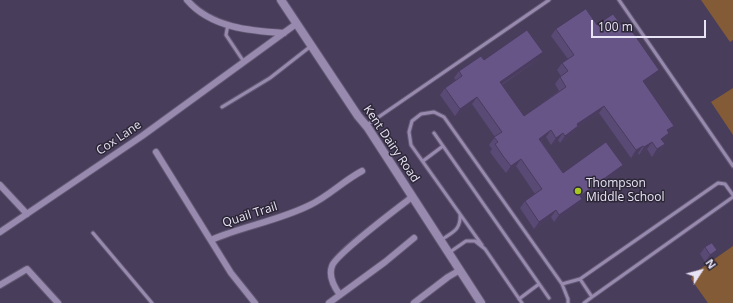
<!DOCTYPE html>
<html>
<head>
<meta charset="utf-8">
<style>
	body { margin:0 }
	#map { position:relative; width:733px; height:303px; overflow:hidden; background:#493d5c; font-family:"Open Sans",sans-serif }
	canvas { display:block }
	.north { position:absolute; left:681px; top:251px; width:40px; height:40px; -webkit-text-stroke:3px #2c2736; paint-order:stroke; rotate:54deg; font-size:11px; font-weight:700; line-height:16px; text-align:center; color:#e9e3f6 }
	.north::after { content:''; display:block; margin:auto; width:14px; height:18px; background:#e9e3f6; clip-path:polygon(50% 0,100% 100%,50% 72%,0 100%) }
	.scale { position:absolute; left:591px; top:20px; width:115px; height:18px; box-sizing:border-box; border:2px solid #e9e3f6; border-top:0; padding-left:5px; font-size:12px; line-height:14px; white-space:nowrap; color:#e9e3f6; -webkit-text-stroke:3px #2c2736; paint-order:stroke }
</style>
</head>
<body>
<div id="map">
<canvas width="733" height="303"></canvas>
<div class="north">N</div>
<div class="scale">100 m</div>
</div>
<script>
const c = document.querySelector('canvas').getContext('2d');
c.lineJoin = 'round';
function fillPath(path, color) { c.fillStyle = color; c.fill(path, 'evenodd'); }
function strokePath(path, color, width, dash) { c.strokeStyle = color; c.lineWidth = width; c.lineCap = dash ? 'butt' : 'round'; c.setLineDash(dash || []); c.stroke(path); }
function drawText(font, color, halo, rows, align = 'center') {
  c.font = font + ' "Open Sans",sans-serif'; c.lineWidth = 3; c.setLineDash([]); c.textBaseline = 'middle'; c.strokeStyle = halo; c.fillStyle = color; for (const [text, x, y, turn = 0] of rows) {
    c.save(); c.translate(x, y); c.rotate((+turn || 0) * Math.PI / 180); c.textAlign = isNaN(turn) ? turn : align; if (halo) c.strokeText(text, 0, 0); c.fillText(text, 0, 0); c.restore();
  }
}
fillPath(new Path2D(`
	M701,0H733V40L730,42Z
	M733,88V135L711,102Z
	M733,246V303H708L691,279L693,274Z`), '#835b37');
const service = new Path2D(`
	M619,0L733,166
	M228,24L226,35L244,62
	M222,107L270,78L311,46
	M367,125L549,0
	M434,133L549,298
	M423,161L443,146
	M733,195L725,184L718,183L580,279L592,297L733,197
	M460,214L482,245
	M93,233L152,303
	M441,240C453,232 461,230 460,214L411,145L409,132L412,121L421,114L434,112L444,117L562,284L568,299V303
	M450,252L466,241H475L485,249L522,303
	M562,284L580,279
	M519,299L539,284
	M584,303L592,297`);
const minor = new Path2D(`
	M187,0C211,28 251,31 284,33
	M156,152L231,273L255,303
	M0,185L27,214
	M0,232L142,136L296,24
	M211,240C243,226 278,221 310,205C329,196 343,181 362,171
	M0,285L27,269L58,303
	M340,295C334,287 328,277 332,266C336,254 398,208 412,197
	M329,303L385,262L414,238
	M414,303L448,277L460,270`);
const tertiary = new Path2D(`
	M281,0L358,116L368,128L481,303`);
strokePath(service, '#635973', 5);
strokePath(minor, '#635973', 8);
strokePath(tertiary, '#635973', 10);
strokePath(service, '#978aae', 3);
strokePath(minor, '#978aae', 6);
strokePath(tertiary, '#978aae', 8);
fillPath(new Path2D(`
	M597,25L654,77L644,84L674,126L664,140L662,141L665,144L660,151L652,157L647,149L639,155L638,153L631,158L599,113L578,127L573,133L560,143L558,140L551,145L546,137L541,141L563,173H618L581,198L582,199L577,206L554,222L551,217L534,229L520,208L525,201L535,194L516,166L506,173L498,163L490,152L492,149L489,145L495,137L472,104L455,116L440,95L445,88L456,80L454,78L459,71L484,60L538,59L502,85L524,116L559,91L555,84L560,77L561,76L557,70L562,63L568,59L551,36L556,29Z
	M705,247L717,250L712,257L705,262L700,254Z`), '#594975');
fillPath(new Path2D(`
	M543,52L538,59L495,89L500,82Z
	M659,70L654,77L638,89L643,81Z
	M477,97L472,104L455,116L460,109Z
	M604,106L599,113L578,127L573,133L560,143L565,136L577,124Z
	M674,126L664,140L656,146L667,130Z
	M551,130L546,137L534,146L539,139Z
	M563,133L558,140L551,145L556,138Z
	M652,142L647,149L639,155L644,147Z
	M665,144L660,151L652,157L657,149Z
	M643,146L638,153L631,158L636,150Z
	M521,159L516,166L506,173L511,166Z
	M623,165L618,173L575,203L580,196Z
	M582,199L577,206L554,222L559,215Z
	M556,210L551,217L534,229L539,222Z
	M717,250L712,257L705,262L710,255Z`), '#493c5f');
const building = new Path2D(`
	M586,9L597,25L613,14L625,30L629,27L659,70L643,81L674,126L667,130L669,133L661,139L665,144L657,149L652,142L644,147L643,146L636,150L604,106L577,124L578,126L565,136L563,133L556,138L551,130L539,139L563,173L606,142L623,165L580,196L582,199L559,215L556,210L539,222L525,201L542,189L521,159L511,166L503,156L495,144L498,142L494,137L502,132L477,97L460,109L445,88L462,76L459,71L481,56L484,60L527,30L543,52L500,82L524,116L566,87L560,77L568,71L562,63L574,55L556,29Z
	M712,243L717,250L710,255L705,247Z`);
fillPath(building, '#685588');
strokePath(building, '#493c5f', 1);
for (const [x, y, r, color] of [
	[578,191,4,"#a7c81f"]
]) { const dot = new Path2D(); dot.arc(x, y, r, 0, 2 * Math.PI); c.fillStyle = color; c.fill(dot); strokePath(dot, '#2c2736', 1.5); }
drawText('12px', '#e9e3f6', '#2c2736', [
	["Cox Lane",119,138,-34],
	["Kent Dairy Road",391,144,56],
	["Quail Trail",250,215,-18]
]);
drawText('12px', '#e9e3f6', '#2c2736', [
	["Thompson",586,184],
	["Middle School",586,198]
], 'left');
</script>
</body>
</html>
